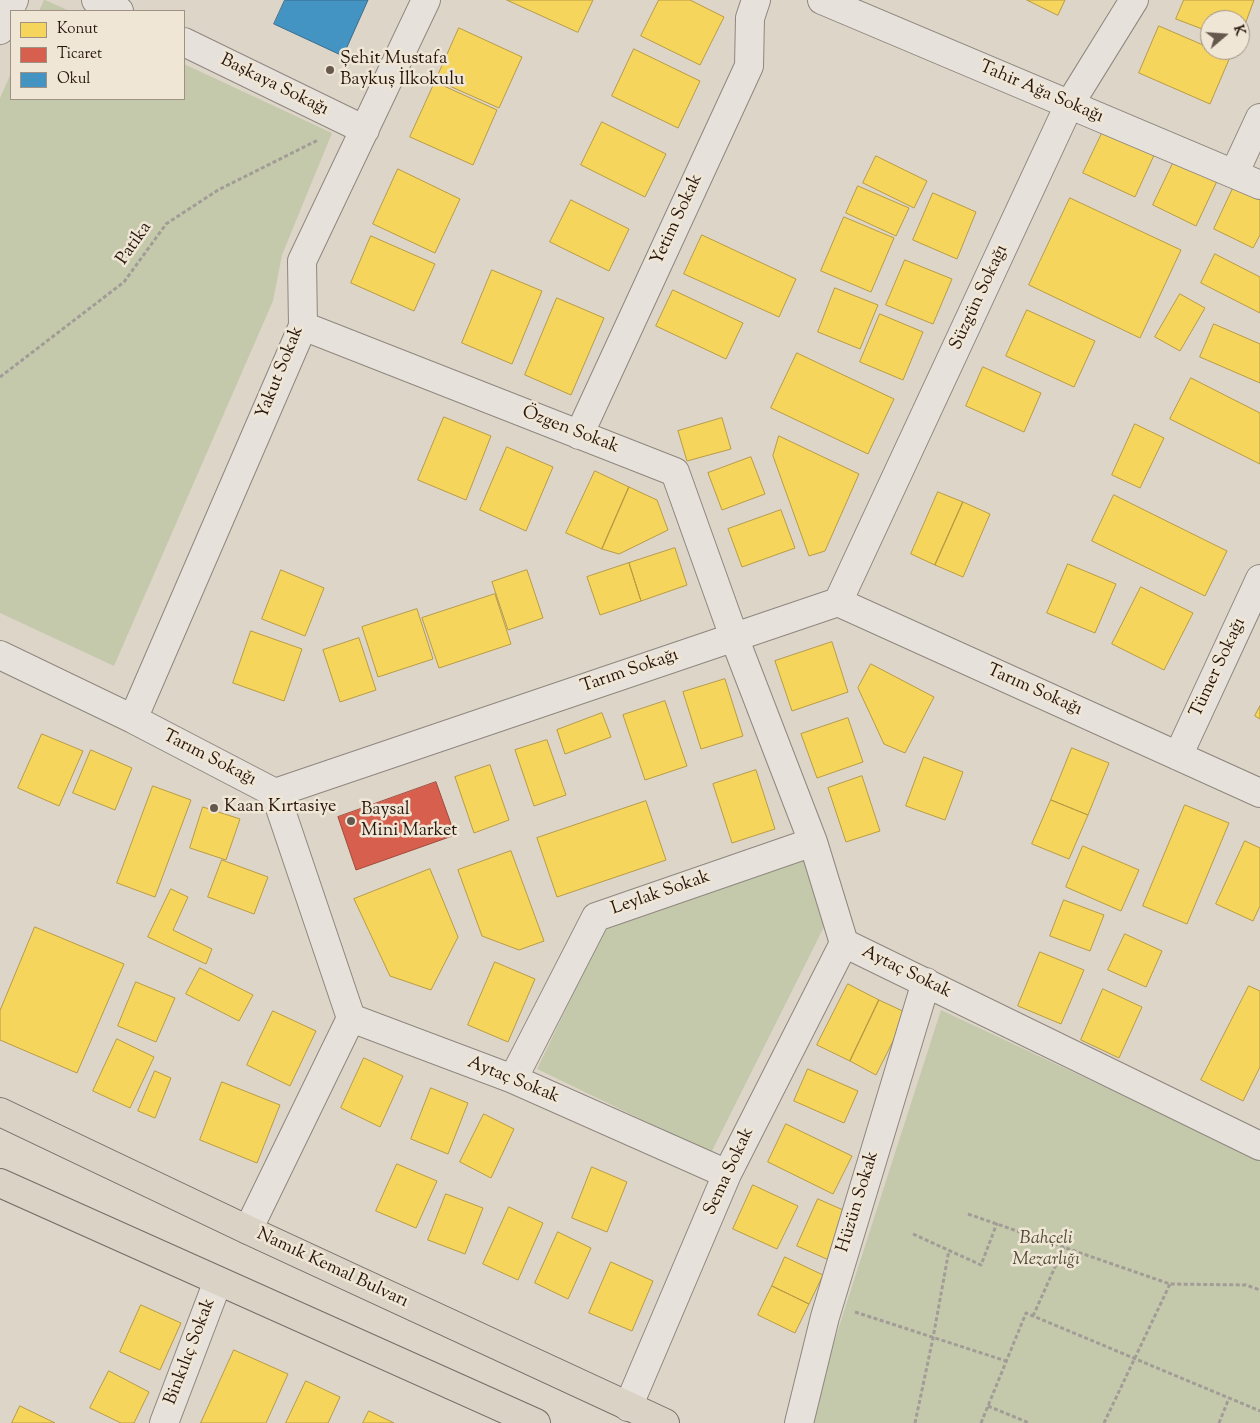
<!DOCTYPE html>
<html>
<head>
<meta charset="utf-8">
<style>
	body { margin:0 }
	#map { position:relative; width:1260px; height:1423px; overflow:hidden; background:#ddd5c8; font-family:"Sorts Mill Goudy",serif }
	canvas { display:block }
	.legend { position:absolute; left:10px; top:10px; width:175px; height:90px; box-sizing:border-box; background:#efe6d5; border:1px solid #9f9285; margin:0; padding:6px 9px; list-style:none; font-size:15px; color:#27150c }
	.legend li { display:flex; align-items:center; gap:10px; height:25px }
	.legend b { width:25px; border:1px solid #9f9285 }
	.north { position:absolute; left:1200px; top:10px; width:50px; height:50px; box-sizing:border-box; background:#efe6d5; border:1px solid #9f9285; border-radius:50%; rotate:72deg; font-size:14px; font-weight:700; line-height:20px; text-align:center; color:#27150c }
	.north::after { content:''; display:block; margin:auto; width:18px; height:22px; background:#67584e; clip-path:polygon(50% 0,100% 100%,50% 72%,0 100%) }
</style>
</head>
<body>
<div id="map">
<canvas width="1260" height="1423"></canvas>
<ul class="legend">
<li><b style="height:14px;background:#f6d55c"></b>Konut</li>
<li><b style="height:14px;background:#d6604d"></b>Ticaret</li>
<li><b style="height:14px;background:#4393c3"></b>Okul</li>
</ul>
<div class="north">K</div>
</div>
<script>
const c = document.querySelector('canvas').getContext('2d');
c.lineJoin = 'round';
function fillPath(path, color) { c.fillStyle = color; c.fill(path, 'evenodd'); }
function strokePath(path, color, width, dash) { c.strokeStyle = color; c.lineWidth = width; c.lineCap = dash ? 'butt' : 'round'; c.setLineDash(dash || []); c.stroke(path); }
function drawText(font, color, halo, rows, align = 'center') {
  c.font = font + ' "Sorts Mill Goudy",serif'; c.lineWidth = 5; c.setLineDash([]); c.textBaseline = 'middle'; c.strokeStyle = halo; c.fillStyle = color; for (const [text, x, y, turn = 0] of rows) {
    c.save(); c.translate(x, y); c.rotate((+turn || 0) * Math.PI / 180); c.textAlign = isNaN(turn) ? turn : align; if (halo) c.strokeText(text, 0, 0); c.fillText(text, 0, 0); c.restore();
  }
}
fillPath(new Path2D(`
	M44,0H45L70,11H39Z
	M184,64L332,133L282,255L273,301L114,666L0,613V98L11,73V99H184Z
	M803,846L830,915L711,1153L537,1069L605,928Z
	M941,1010L1260,1160V1423H808Z`), '#c5c9ac');
const homes = new Path2D(`
	M507,0H593L578,32Z
	M659,0H690L724,17L700,65L641,36Z
	M1027,0H1065L1058,15Z
	M1184,0H1254L1240,38V20H1210V32L1176,19Z
	M1159,26L1210,48V50L1230,57L1210,104L1139,73Z
	M459,28L522,57L499,108L436,80Z
	M634,49L700,81L678,128L612,96Z
	M435,82L497,110L473,165L410,137Z
	M602,122L666,154L645,197L581,165Z
	M1104,129L1155,153L1135,197L1083,173Z
	M876,156L927,181L914,208L863,183Z
	M1175,159L1218,179L1196,226L1153,205Z
	M398,169L460,199L435,253L373,224Z
	M1235,184L1260,196V235L1253,248L1214,229Z
	M858,186L909,208L896,236L846,213Z
	M933,193L976,212L957,259L913,240Z
	M1070,198L1181,250L1140,338L1029,285Z
	M571,200L629,229L609,271L550,242Z
	M844,217L894,238L871,292L821,271Z
	M702,235L796,279L779,317L684,274Z
	M371,236L435,264L414,311L351,283Z
	M1215,254L1260,277V313L1201,283Z
	M905,260L952,279L933,324L886,305Z
	M492,270L542,291L512,364L462,343Z
	M835,288L878,305L860,349L818,332Z
	M673,290L743,323L726,359L656,326Z
	M1180,294L1205,308L1180,351L1155,337Z
	M557,298L604,318L571,395L525,375Z
	M1027,310L1095,341L1074,387L1006,356Z
	M880,314L923,332L903,380L860,362Z
	M1214,324L1260,344V383L1200,357Z
	M797,353L894,399L868,454L771,408Z
	M983,367L1041,393L1024,432L966,406Z
	M1191,378L1260,413V464L1170,419Z
	M444,417L491,436L466,500L418,480Z
	M722,418L731,449L687,461L678,431Z
	M1135,424L1164,438L1140,488L1112,475Z
	M779,436L859,474L825,551L809,556L773,456Z
	M507,447L553,467L526,531L480,510Z
	M751,457L765,494L722,510L708,473Z
	M595,471L629,487L602,549L566,533Z
	M629,487L657,500L668,530L619,554L602,549Z
	M938,492L963,502L935,565L911,554Z
	M1114,495L1227,551L1205,596L1092,541Z
	M963,502L990,514L963,577L935,565Z
	M781,510L795,548L742,567L728,529Z
	M675,548L687,585L641,601L629,563Z
	M629,563L641,601L600,615L587,577Z
	M1068,564L1116,584L1095,633L1047,613Z
	M281,570L324,588L305,636L262,619Z
	M527,570L543,618L508,630L492,582Z
	M1141,587L1193,613L1164,670L1112,644Z
	M495,594L511,644L439,668L422,618Z
	M417,609L433,659L378,677L362,627Z
	M251,631L302,649L284,701L233,683Z
	M359,638L376,690L340,702L323,650Z
	M832,642L848,692L792,711L775,661Z
	M871,664L934,697L905,753L884,744L858,688Z
	M725,679L743,736L701,749L683,692Z
	M665,701L687,766L645,780L623,715Z
	M1260,706V719L1255,716Z
	M602,713L611,737L565,754L557,730Z
	M848,718L863,762L817,778L801,734Z
	M42,734L83,751L59,806L18,788Z
	M547,740L566,795L534,806L515,750Z
	M1072,748L1109,763L1088,815L1051,800Z
	M91,750L132,768L115,810L73,793Z
	M924,757L963,772L945,820L906,806Z
	M490,765L509,820L474,833L455,777Z
	M756,770L775,829L732,843L713,784Z
	M862,776L880,831L846,842L828,788Z
	M153,786L191,800L155,897L117,883Z
	M1051,800L1088,815L1069,859L1032,844Z
	M646,801L666,860L557,897L537,838Z
	M1185,805L1229,823L1187,924L1143,906Z
	M203,807L240,819L226,860L190,848Z
	M1245,841L1260,848V906L1253,921L1216,904Z
	M1083,846L1139,870L1121,911L1066,887Z
	M511,851L544,941L519,950L482,936L458,870Z
	M222,860L268,877L254,914L208,897Z
	M430,869L458,937L431,990L390,976L354,899Z
	M171,889L188,897L173,930L212,949L206,964L148,937Z
	M1064,900L1104,915L1090,951L1050,936Z
	M35,927L124,964L77,1073L0,1040V1011Z
	M1125,934L1162,951L1146,987L1108,970Z
	M1040,952L1084,970L1061,1024L1018,1006Z
	M495,962L535,979L508,1042L468,1025Z
	M200,968L253,995L239,1021L186,994Z
	M136,982L175,998L156,1042L118,1026Z
	M848,984L879,1000L850,1061L817,1045Z
	M1249,986L1260,991V1067L1243,1101L1201,1080Z
	M1103,989L1142,1007L1119,1058L1081,1040Z
	M879,1000L907,1013L876,1075L850,1061Z
	M273,1011L316,1031L290,1086L247,1065Z
	M117,1039L154,1057L130,1108L93,1091Z
	M364,1058L403,1076L380,1127L341,1108Z
	M808,1069L858,1091L844,1123L794,1101Z
	M155,1071L171,1078L155,1118L138,1111Z
	M222,1082L280,1105L257,1163L200,1140Z
	M431,1088L468,1103L448,1154L411,1139Z
	M484,1114L514,1129L491,1178L460,1162Z
	M786,1124L852,1156L833,1194L768,1162Z
	M397,1164L437,1181L416,1228L376,1211Z
	M592,1167L627,1182L607,1232L572,1218Z
	M753,1185L798,1206L777,1249L733,1229Z
	M446,1194L483,1208L465,1254L428,1240Z
	M818,1199L850,1213L829,1260L797,1246Z
	M509,1207L543,1223L518,1280L483,1264Z
	M558,1232L591,1248L568,1299L535,1283Z
	M785,1257L823,1275L809,1304L772,1286Z
	M611,1262L653,1281L632,1331L589,1313Z
	M772,1286L809,1304L795,1333L758,1315Z
	M141,1305L181,1323L160,1370L120,1352Z
	M234,1350L288,1374L266,1423H201Z
	M109,1371L149,1392L134,1423H121L90,1408Z
	M306,1381L340,1397L328,1423H286Z
	M20,1406L55,1423H12Z
	M369,1411L394,1423H363Z`);
fillPath(homes, '#f6d55c');
strokePath(homes, '#b89b44', 1);
const shops = new Path2D(`
	M436,782L455,835L356,870L338,817Z`);
fillPath(shops, '#d6604d');
strokePath(shops, '#a24a3a', 1);
const schools = new Path2D(`
	M285,0H368L343,56L274,24Z`);
fillPath(schools, '#4393c3');
strokePath(schools, '#3b6d8c', 1);
const minor = new Path2D(`
	M96,0L119,11
	M822,0L1260,185
	M0,30L14,0
	M184,42L365,130
	M1234,174L1260,118
	M303,326L675,472L734,637L813,842L844,943L1260,1146
	M579,435L749,66L750,18L756,0
	M838,602L1069,105L1134,0
	M0,655L133,719L275,793L838,602L1260,793
	M133,719L303,326L302,261L426,0
	M1178,756L1260,579
	M351,1018L513,1079L727,1174
	M513,1079L596,917L813,842
	M248,1230L351,1018L275,793
	M628,1407L727,1174L844,943
	M164,1423L218,1281
	M799,1423L825,1317L926,982`);
const major = new Path2D(`
	M0,1112L248,1230L665,1423
	M0,1183L536,1423`);
strokePath(minor, '#8e877f', 30);
strokePath(major, '#746d66', 30);
strokePath(new Path2D(`
	M0,377L124,282L166,224L218,190L318,140
	M968,1214L1170,1284L1246,1285L1260,1290
	M913,1234L981,1265L997,1223
	M855,1312L1006,1361
	M1033,1316L1064,1247
	M988,1406L1029,1423
	M915,1423L933,1338L949,1250
	M981,1423L1026,1313L1260,1411
	M1104,1423L1170,1284
	M1219,1423L1229,1398`), '#a29c96', 3, [4, 2.5]);
strokePath(minor, '#e6e1da', 28);
strokePath(major, '#d9d2c5', 28);
for (const [x, y, r, color] of [
	[330,70,5,"#67584e"],
	[214,808,5,"#67584e"],
	[351,821,5,"#67584e"]
]) { const dot = new Path2D(); dot.arc(x, y, r, 0, 2 * Math.PI); c.fillStyle = color; c.fill(dot); strokePath(dot, '#efe6d5', 2); }
drawText('18px', '#27150c', '#efe6d5', [
	["Şehit Mustafa",340,60],
	["Baykuş İlkokulu",340,81],
	["Kaan Kırtasiye",224,808],
	["Baysal",361,811],
	["Mini Market",361,832]
], 'left');
drawText('18px', '#27150c', '#efe6d5', [
	["Başkaya Sokağı",274,86,26],
	["Tahir Ağa Sokağı",1041,93,23],
	["Yetim Sokak",678,220,-65],
	["Patika",135,244,-55],
	["Süzgün Sokağı",980,298,-65],
	["Yakut Sokak",281,373,-68],
	["Özgen Sokak",570,431,21],
	["Tümer Sokağı",1219,668,-65],
	["Tarım Sokağı",630,672,-19],
	["Tarım Sokağı",1034,691,24],
	["Tarım Sokağı",209,759,27],
	["Leylak Sokak",661,894,-19],
	["Aytaç Sokak",906,973,26],
	["Aytaç Sokak",513,1081,22],
	["Sema Sokak",730,1172,-65],
	["Hüzün Sokak",859,1202,-73],
	["Namık Kemal Bulvarı",332,1269,25],
	["Binkılıç Sokak",191,1352,-69]
]);
drawText('italic 18px', '#504835', '#efe6d5', [
	["Bahçeli",1046,1240],
	["Mezarlığı",1046,1261]
]);
</script>
</body>
</html>
